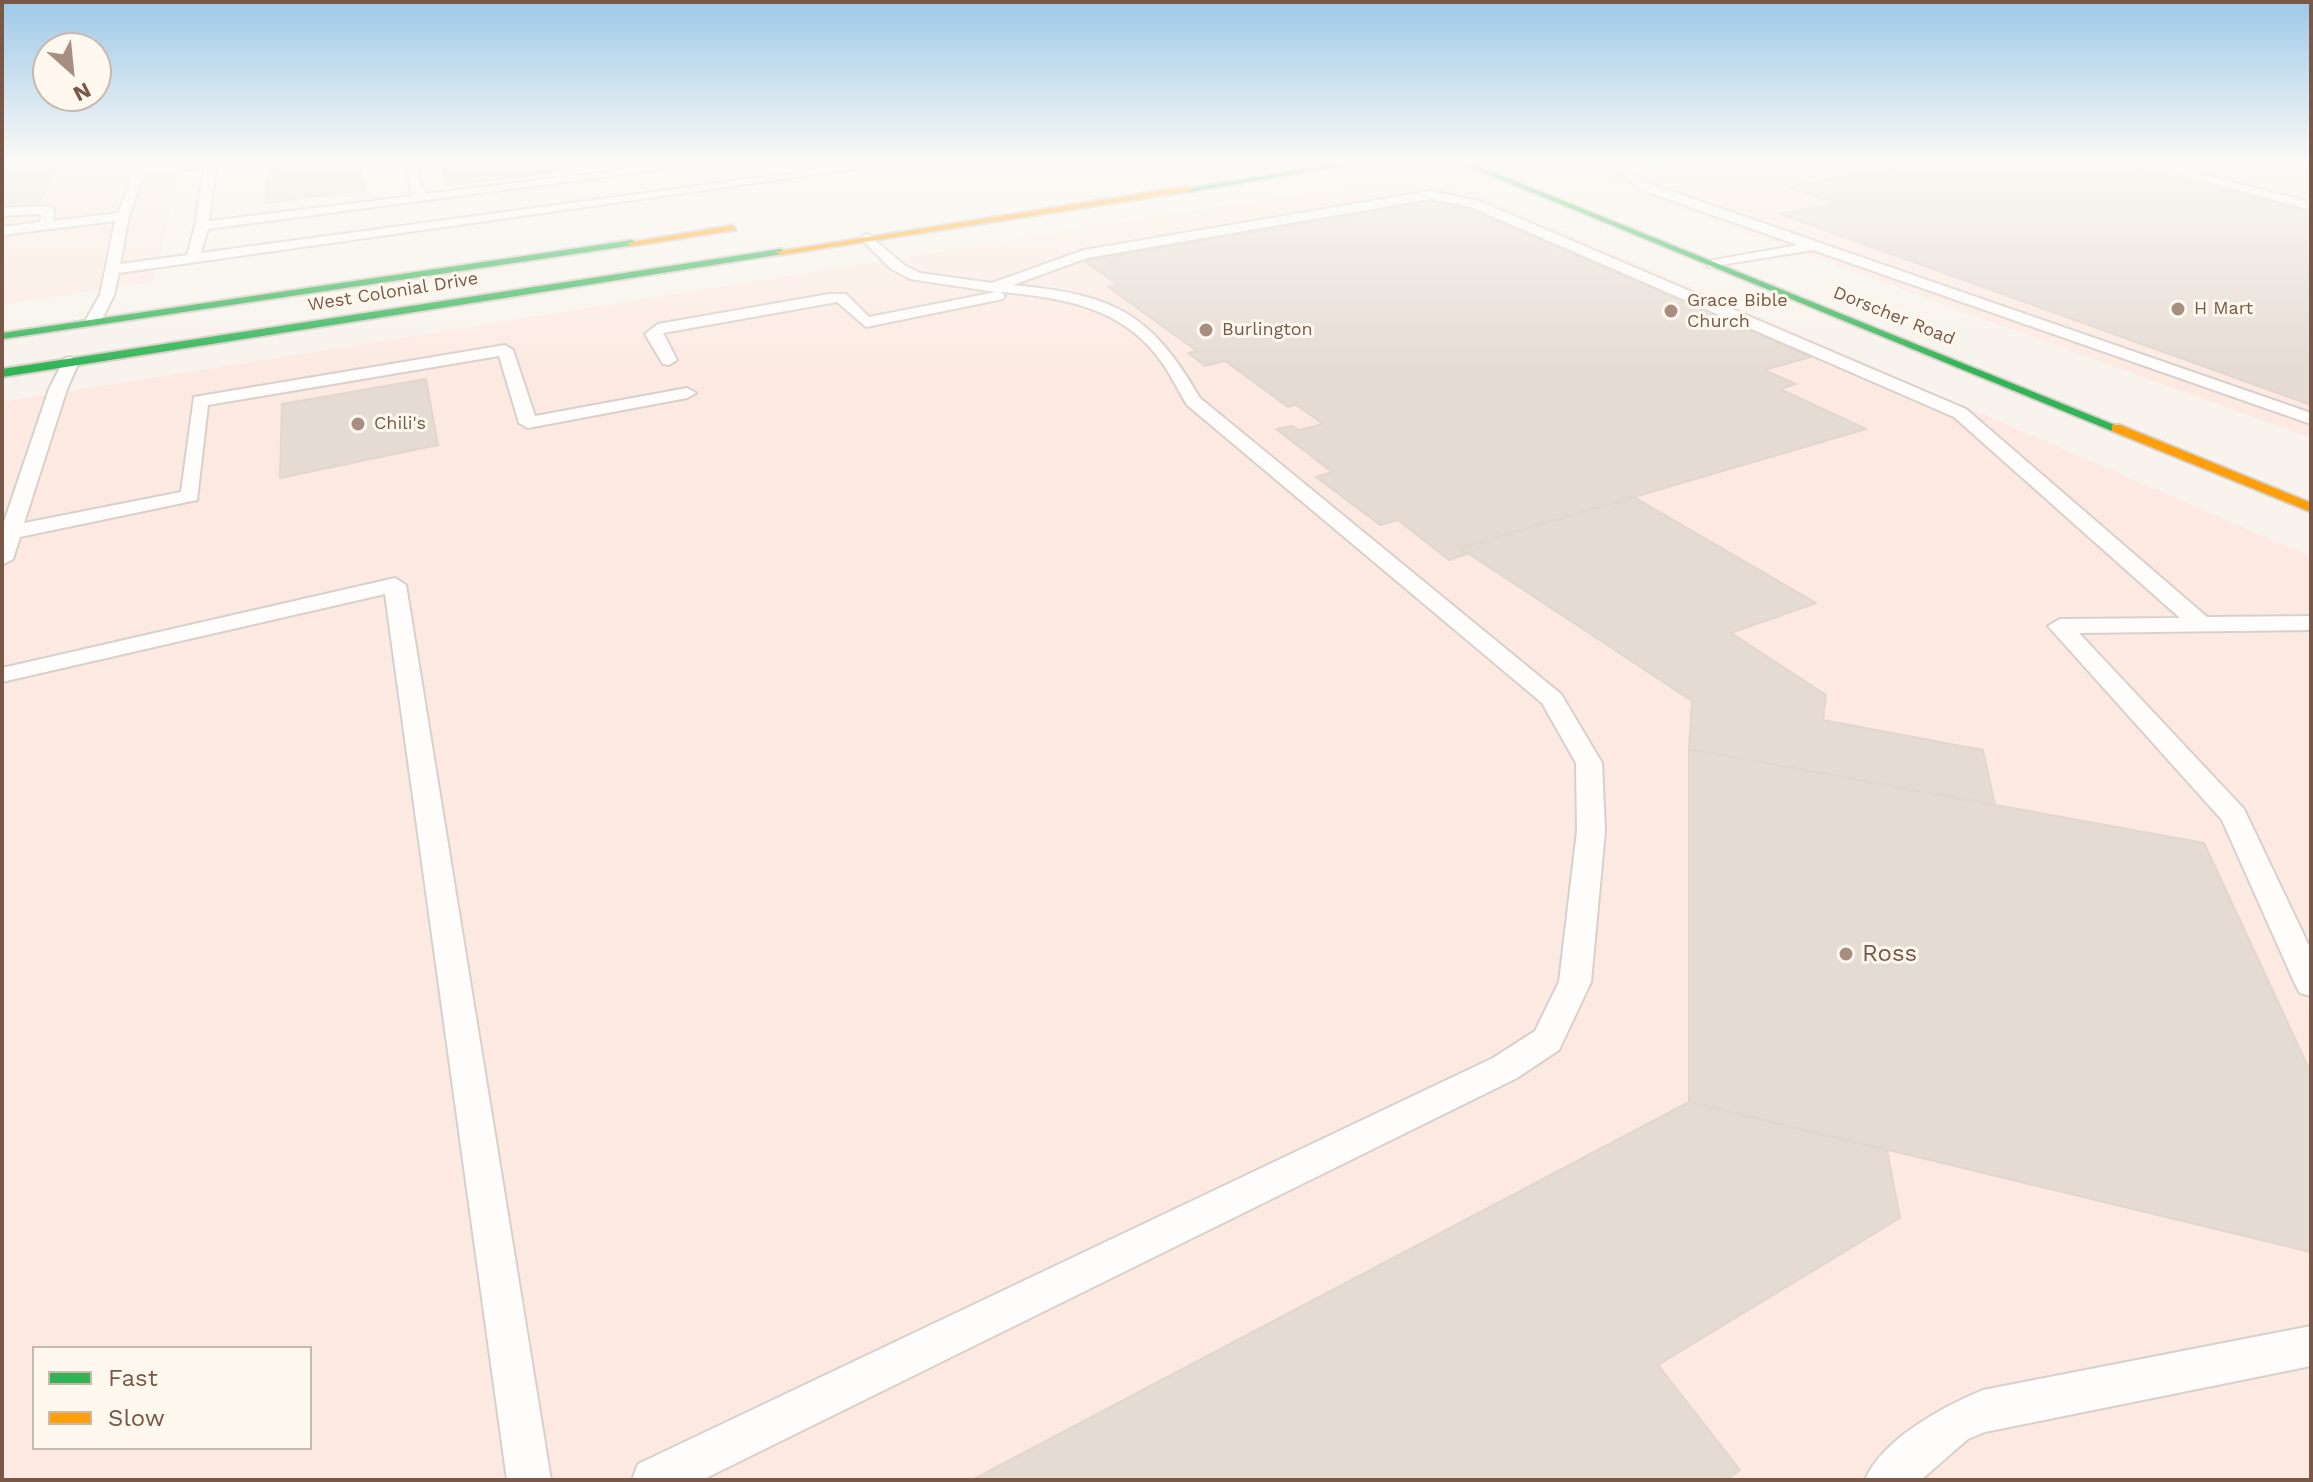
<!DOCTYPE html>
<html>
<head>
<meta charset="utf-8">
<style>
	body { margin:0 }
	#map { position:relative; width:2313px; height:1482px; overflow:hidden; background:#f8f3ec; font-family:"Work Sans",sans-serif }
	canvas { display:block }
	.frame { position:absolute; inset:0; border:4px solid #7a5848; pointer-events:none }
	.legend { position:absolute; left:32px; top:1346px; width:280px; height:104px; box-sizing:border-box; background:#fff8ee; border:2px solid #cab8ac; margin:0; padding:10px 14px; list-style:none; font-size:24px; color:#7a5848 }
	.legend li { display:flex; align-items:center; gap:16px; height:40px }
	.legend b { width:40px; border:2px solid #cab8ac }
	.north { position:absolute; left:32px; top:32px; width:80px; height:80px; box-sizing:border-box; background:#fff8ee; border:2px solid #cab8ac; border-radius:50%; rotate:153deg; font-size:22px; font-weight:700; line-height:32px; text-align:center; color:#7a5848 }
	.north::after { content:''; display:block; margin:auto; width:28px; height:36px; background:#a68e81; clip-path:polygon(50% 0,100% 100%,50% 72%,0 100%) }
</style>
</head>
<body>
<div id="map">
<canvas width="2313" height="1482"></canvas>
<div class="frame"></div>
<ul class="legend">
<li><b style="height:10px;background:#30b455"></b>Fast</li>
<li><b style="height:10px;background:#ff9f0a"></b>Slow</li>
</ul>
<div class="north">N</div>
</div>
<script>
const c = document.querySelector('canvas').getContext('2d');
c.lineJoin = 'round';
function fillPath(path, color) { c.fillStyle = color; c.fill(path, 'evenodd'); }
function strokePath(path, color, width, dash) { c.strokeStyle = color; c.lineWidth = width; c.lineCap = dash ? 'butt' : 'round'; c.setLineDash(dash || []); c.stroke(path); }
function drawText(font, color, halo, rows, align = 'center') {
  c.font = font + ' "Work Sans",sans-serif'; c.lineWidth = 6; c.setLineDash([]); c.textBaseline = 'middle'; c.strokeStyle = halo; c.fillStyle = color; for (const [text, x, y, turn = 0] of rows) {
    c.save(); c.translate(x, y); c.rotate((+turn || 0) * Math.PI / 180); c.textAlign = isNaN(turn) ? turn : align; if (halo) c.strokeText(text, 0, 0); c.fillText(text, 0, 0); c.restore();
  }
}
fillPath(new Path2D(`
	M2,162H182L153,282L2,304Z
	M1552,162H2311V438Z
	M1386,180H1445L2311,557V1480H2V402ZM34,1348H310V1448H34Z`), '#fceae2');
const building = new Path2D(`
	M2,162H60L39,204L2,209Z
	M321,162H360L365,190L265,203L268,168Z
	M440,162H568L573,170L447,185Z
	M1925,162H2114L2311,212V405L1780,214L1835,203L1789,187Z
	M1432,201L1463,206L1811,357L1764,370L1796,384L1780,389L1866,429L1460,548L1467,554L1449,560L1398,520L1380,525L1316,477L1332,472L1276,429L1292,426L1299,430L1323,424L1296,405L1288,407L1225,361L1205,366L1188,353L1197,351L1108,287L1118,285L1084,261Z
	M426,379L438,445L280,478L282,404Z
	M1634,497L1816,603L1731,633L1826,695L1823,720L1983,750L1995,805L1689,749L1692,701L1460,548Z
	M1689,749L2204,843L2311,1073V1252L1689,1102Z
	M1689,1102L1887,1150L1900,1218L1658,1365L1740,1470L1726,1480H972Z`);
fillPath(building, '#e5dbd3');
strokePath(building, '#e2d6cd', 2);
const lane = new Path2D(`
	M138,162H148L147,167L235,162L216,167L209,221L413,196L403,162H414L425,194L686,162H716L208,229L201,253L875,162H903L119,273L114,295L100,323L86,326L84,323L100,295L115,221L2,235V227L40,222L41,214L2,216V208L48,206L54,210L53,221L118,213ZM204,168L195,226L187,255L120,264L129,216L144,174Z
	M1657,162L1639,168L1635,174L1650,184L2311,413V424L1813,250L1708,267V261L1798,245L1642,190L1623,175L1630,163Z
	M2133,162H2151L2311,202V210Z
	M1430,191L1479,201L1966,409L2207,617L2311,616V630L2079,633L2244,809L2311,950V996L2300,993L2295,984L2222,820L2048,626L2060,619L2180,618L1954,417L1471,207L1430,199L1087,258L1013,285C1112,295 1149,310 1200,398L1561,694L1602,763L1605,831L1591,982L1559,1050L1517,1078L702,1480H632L638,1464L1493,1058L1535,1031L1559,982L1577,831L1576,763L1542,703L1187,405C1179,392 1173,379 1165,367C1127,308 1066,298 1001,292L1005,296L1003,299L866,327L837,302L663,333L677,360L669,365L663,364L645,334L658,324L829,294H846L869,317L996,292L910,279L890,268L863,241V235L868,234L904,265L920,273L992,283L1084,250Z
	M505,345L513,350L535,416L687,388L696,393L687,398L528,428L519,423L499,356L208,405L197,500L20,537L13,559L2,565V528L49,389L65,358L71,357L79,362L67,389L24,523L181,492L194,397Z
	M395,578L406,585L551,1480H507L385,594L2,682V668Z
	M2311,1326V1366L1985,1432L1968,1439L1921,1480H1865C1882,1439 1944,1406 1983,1390Z`);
const fast = new Path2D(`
	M1348,162H1364L1189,192L1185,189Z
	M1458,162H1468L2122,428L2112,431Z
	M632,240L637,243L635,245L2,339V333Z
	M780,249L783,250V254L2,377V369Z`);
const slow = new Path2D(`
	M1189,186L1192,191L780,255L775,252Z
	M733,225L736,230L632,246L627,243Z
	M2112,425H2120L2311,503V512L2112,431Z`);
strokePath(lane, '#d8d0ca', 4);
strokePath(fast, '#d8cec8', 4);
strokePath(slow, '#d8cec8', 4);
fillPath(lane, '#fefdfc');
fillPath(fast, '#30b455');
fillPath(slow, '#ff9f0a');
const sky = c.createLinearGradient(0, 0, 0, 369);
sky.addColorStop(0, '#9dc9e9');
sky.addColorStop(0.44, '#fcfaf6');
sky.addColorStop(1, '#fcfaf600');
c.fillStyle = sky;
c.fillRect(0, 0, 2313, 369);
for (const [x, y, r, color] of [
	[2178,309,8,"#a68e81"],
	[1671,311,8,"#a68e81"],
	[1206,330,8,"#a68e81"],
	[358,424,8,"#a68e81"],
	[1846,954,8,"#a68e81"]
]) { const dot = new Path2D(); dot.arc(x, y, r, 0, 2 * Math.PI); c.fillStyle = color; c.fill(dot); strokePath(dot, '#fff8ee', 3); }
drawText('18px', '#7a5848', '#fff8ee', [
	["West Colonial Drive",393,292,-9],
	["Dorscher Road",1894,316,22]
]);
drawText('18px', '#7a5848', '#fff8ee', [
	["Grace Bible",1687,301],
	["Church",1687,322],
	["H Mart",2194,309],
	["Burlington",1222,330],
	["Chili's",374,424]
], 'left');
drawText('24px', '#7a5848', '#fff8ee', [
	["Ross",1862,954]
], 'left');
</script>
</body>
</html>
